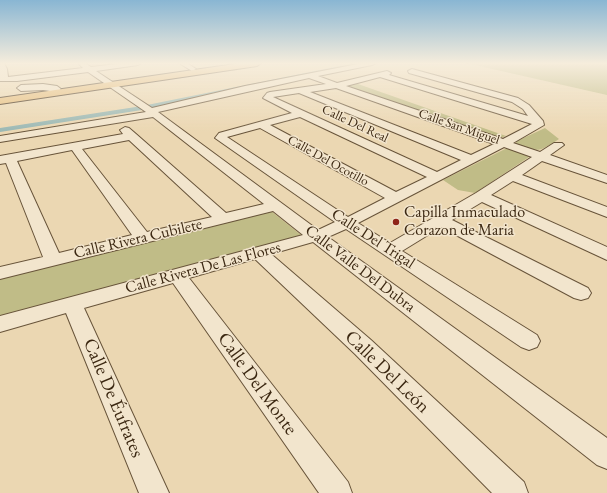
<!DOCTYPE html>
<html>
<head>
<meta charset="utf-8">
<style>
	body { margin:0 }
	canvas { display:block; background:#ebd7b2 }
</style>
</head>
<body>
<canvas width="607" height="493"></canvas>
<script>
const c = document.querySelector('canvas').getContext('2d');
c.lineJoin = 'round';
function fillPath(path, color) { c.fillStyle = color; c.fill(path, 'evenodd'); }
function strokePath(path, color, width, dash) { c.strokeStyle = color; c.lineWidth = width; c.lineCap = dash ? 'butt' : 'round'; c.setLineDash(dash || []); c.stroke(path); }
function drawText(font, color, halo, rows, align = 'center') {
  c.font = font + ' "EB Garamond",serif'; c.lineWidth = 3; c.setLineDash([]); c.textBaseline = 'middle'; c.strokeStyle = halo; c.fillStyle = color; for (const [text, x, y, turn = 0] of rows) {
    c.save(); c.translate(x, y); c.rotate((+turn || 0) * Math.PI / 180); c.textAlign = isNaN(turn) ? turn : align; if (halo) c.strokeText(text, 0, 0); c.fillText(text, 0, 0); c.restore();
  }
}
fillPath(new Path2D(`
	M466,63H607V95Z
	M354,84H358L506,136L500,138L346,86Z
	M545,128L559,139C537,153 539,152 515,144L517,141Z
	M505,149H512L528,155L529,157L475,193L458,190L443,180Z
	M271,211L301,235L0,320V276Z`), '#c0bc87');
fillPath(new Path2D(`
	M355,63H363L142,110L0,132V128L142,106Z`), '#9ab8b4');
const minor = new Path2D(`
	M0,63H4L7,69L8,77L83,68L78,63H85L91,67L125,63H141L138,65L96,71L152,108L245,86L363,63H376L372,65L318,76L337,83L387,71L391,73L389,75L528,116L523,109L512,102L409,73L408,71L412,69L518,98L529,105L543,121L544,125L513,143L540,152L554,143H562L564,145L550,155L607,175V183L542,161L522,175L607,207V217L513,181L491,195L607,247V260L482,202L452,220L588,288L591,293L588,298L581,300L574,298L441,227L402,251L537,335L540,341L537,347L529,350L521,347L346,229L328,237L607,438V469L597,465L313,242L271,254L371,340L524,482L528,493H492L355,354L255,259L189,278L348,482L352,493H319L173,283L84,308L169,493H139L66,313L0,332V316L303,235L273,211L0,279V267L43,257L6,163L0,164V156L123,134L120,130L125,127L129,128L136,134L226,213L264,204L153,117L0,142V136L146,112L88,72L17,81H0ZM380,77L532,124L503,139L346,86ZM309,78L326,84L270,92L267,93L263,98L292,113L219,133L215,138L335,222L318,230L158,112ZM336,88L494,144L471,155L310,92ZM299,93L461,160L437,172L273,97ZM300,117L427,177L396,192L270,125ZM260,128L385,198L348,217L227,137ZM129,140L212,217L147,232L82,149ZM504,147L532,157L476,193L390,243L358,223ZM72,150L132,235L59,253L17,161Z
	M179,63H187L196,69L192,71Z
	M43,84L57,86L61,89L57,92L43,90L21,91L17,88L21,85Z`);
const major = new Path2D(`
	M242,63H261L257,66L0,104V98Z`);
strokePath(minor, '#68543a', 2);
strokePath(major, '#3c2812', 2);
fillPath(minor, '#f2e5cd');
fillPath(major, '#e6bc79');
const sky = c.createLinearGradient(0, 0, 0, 132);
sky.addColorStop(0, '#89b6d3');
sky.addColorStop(0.48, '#f6eddc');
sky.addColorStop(1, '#f6eddc00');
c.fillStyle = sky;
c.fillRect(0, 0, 607, 132);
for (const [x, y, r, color] of [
	[396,222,4,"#8f2418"]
]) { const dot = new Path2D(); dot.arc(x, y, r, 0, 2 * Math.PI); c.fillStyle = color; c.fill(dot); strokePath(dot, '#f2e5cd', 1.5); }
drawText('13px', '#3c2812', '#f2e5cd', [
	["Calle Del Real",355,124,25],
	["Calle San Miguel",459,127,19],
	["Calle Del Ocotillo",328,161,29]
]);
drawText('16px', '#3c2812', '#f2e5cd', [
	["Capilla Inmaculado",404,213],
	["Corazon de Maria",404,231]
], 'left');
drawText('16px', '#3c2812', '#f2e5cd', [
	["Calle Rivera Cubilete",138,239,-13],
	["Calle Del Trigal",373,239,33],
	["Calle Rivera De Las Flores",203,268,-15],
	["Calle Valle Del Dubra",360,269,37]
]);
drawText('19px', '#3c2812', '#f2e5cd', [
	["Calle Del León",387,372,44],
	["Calle Del Monte",257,384,54],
	["Calle De Éufrates",113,398,67]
]);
</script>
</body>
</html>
